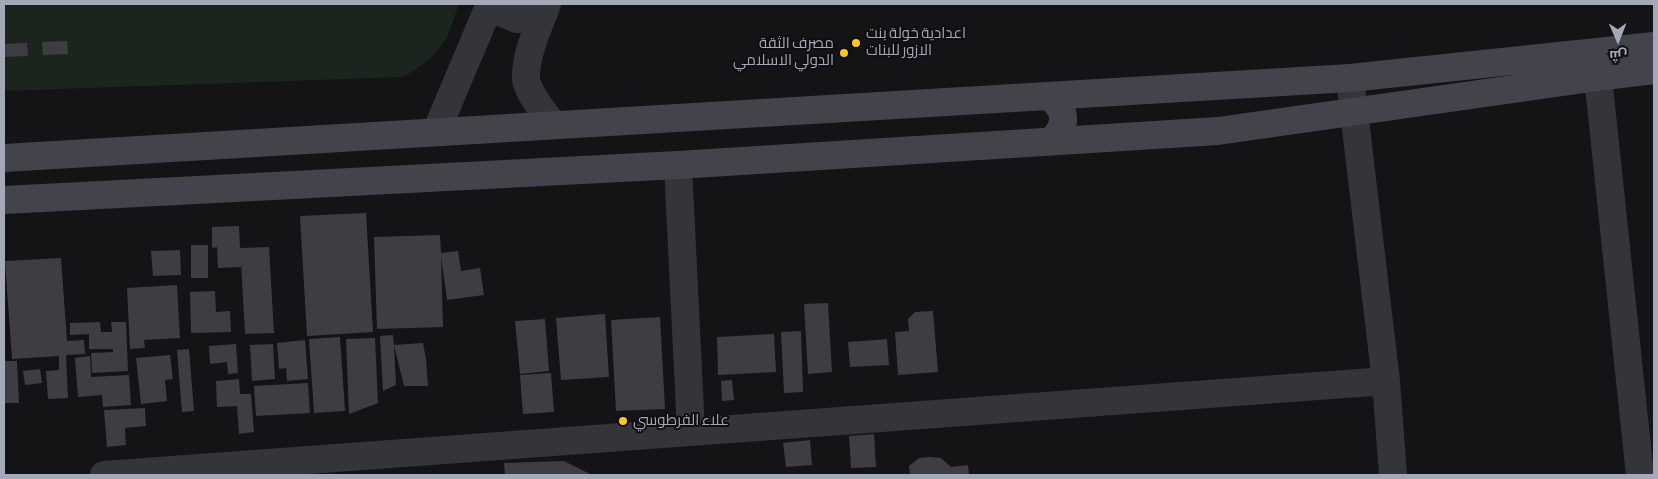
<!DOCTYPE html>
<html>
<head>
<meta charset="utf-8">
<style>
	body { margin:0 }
	#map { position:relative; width:1658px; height:479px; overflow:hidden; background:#141315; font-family:"Sofia Sans Condensed",Cairo,sans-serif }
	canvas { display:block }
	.frame { position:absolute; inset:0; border:5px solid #a4a8b7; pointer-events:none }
	.north { position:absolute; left:1593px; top:15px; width:50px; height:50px; -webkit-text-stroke:4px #0f0e10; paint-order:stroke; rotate:179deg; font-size:14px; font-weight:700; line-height:20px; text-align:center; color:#a4a8b7 }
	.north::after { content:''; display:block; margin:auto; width:18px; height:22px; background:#a4a8b7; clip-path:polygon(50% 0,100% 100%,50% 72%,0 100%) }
</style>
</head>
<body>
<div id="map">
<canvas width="1658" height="479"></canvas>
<div class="frame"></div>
<div class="north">ش</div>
</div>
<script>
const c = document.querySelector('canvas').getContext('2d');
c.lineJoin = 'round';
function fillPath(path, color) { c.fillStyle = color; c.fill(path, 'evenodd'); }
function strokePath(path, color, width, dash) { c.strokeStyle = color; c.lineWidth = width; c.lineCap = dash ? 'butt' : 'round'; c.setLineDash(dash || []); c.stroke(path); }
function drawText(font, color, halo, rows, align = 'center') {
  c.font = font + ' "Sofia Sans Condensed",Cairo,sans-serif'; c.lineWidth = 4; c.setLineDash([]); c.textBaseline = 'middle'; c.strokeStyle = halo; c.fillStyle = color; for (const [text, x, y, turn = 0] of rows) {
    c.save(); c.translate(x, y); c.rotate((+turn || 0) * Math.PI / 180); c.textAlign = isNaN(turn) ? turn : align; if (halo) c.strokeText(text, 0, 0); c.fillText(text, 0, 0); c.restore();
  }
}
fillPath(new Path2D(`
	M4,4H459L447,38L430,59L404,77L4,91Z`), '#1b241d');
fillPath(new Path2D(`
	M67,41L68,54L43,55L42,42Z
	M27,43L28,56L4,57V44Z
	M366,213L373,332L307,336L300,216Z
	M239,226L240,248L269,247L274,333L245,334L241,261V267L218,268L217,247L212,248V227Z
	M440,235L441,253L458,251L461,271L480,268L484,295L447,300L441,256L443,327L377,329L374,237Z
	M191,245H208V278H191Z
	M180,250L181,275L153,276L151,251Z
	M61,258L67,341L84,340L85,354L66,355L68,398L48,399L46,371L59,370V356L12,359L5,261Z
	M177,285L180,338L144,340L145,348L130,349L127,288Z
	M215,291L216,312L230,311L231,332L191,333L190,292Z
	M828,303L832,372L808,374L804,304Z
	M933,311L938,372L898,375L895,332L909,331L908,319L915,312Z
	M605,314L609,377L561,380L556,318Z
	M660,317L665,409L616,411L611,320Z
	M545,319L549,371L520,374L515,321Z
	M100,322L101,332H112L111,322H126L128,371L92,373L91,353L113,352V349H89V334L70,335V323Z
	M801,331L803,392L784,393L781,332Z
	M774,334L776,372L718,375L717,337Z
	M393,335L394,345L423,343L426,359L428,386H404L394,345L396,385L383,391L380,336Z
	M340,337L345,411L314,413L309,339Z
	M375,338L378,403L349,414L346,339Z
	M887,339L889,365L850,367L848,342Z
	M305,340L308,379L287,381L286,368L279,369L277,343Z
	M236,344L238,373L228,374L227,362L210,364L209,346Z
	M273,344L275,379L252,381L250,345Z
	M189,349L194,411L182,412L177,350Z
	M170,355L173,379L165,380L167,401L141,404L136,358Z
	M90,356L91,377L129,375L131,405L103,407L102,395L78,397L75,358Z
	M4,361H17L19,403H4Z
	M40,369L42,383L25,385L23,371Z
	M551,373L554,412L523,414L520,375Z
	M239,379L240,394H251L254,432L239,434L237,406L217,407L216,381Z
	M732,380L734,400L722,401L721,381Z
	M308,383L310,413L256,416L254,386Z
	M145,408L146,426L125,428L126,445L107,447L104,410Z
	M874,434L876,467L851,468L849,436Z
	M810,440L812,465L786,467L783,443Z
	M930,457L941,458L951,467L968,465L969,475H910L909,466L919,458Z
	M564,461L592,475H505L504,463Z`), '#3e3d43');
strokePath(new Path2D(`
	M495,4L500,12L517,19H531L543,14
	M547,4C539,26 525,55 526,79C527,91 546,116 554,125
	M1598,77L1640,475
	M1350,78L1386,381L1393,475
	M436,132L490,4
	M678,165L691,432
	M104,475L1386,381`), '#34353b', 28);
strokePath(new Path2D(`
	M1048,96C1067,109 1068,126 1051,141
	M4,158L1350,78L1654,46
	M4,200L678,165L1218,131L1598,77L1654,70`), '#42434b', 28);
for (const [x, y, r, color] of [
	[856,43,5,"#fec623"],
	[844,53,5,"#fec623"],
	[623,421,5,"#fec623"]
]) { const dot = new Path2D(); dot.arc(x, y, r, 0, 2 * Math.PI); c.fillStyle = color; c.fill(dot); strokePath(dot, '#0f0e10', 2); }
drawText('15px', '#a4a8b7', '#0f0e10', [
	["اعدادية خولة بنت",866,34],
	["الازور للبنات",866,51],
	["مصرف الثقة",834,44,"right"],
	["الدولي الاسلامي",834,61,"right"],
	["علاء الفرطوسي",633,421]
], 'left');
</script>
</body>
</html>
